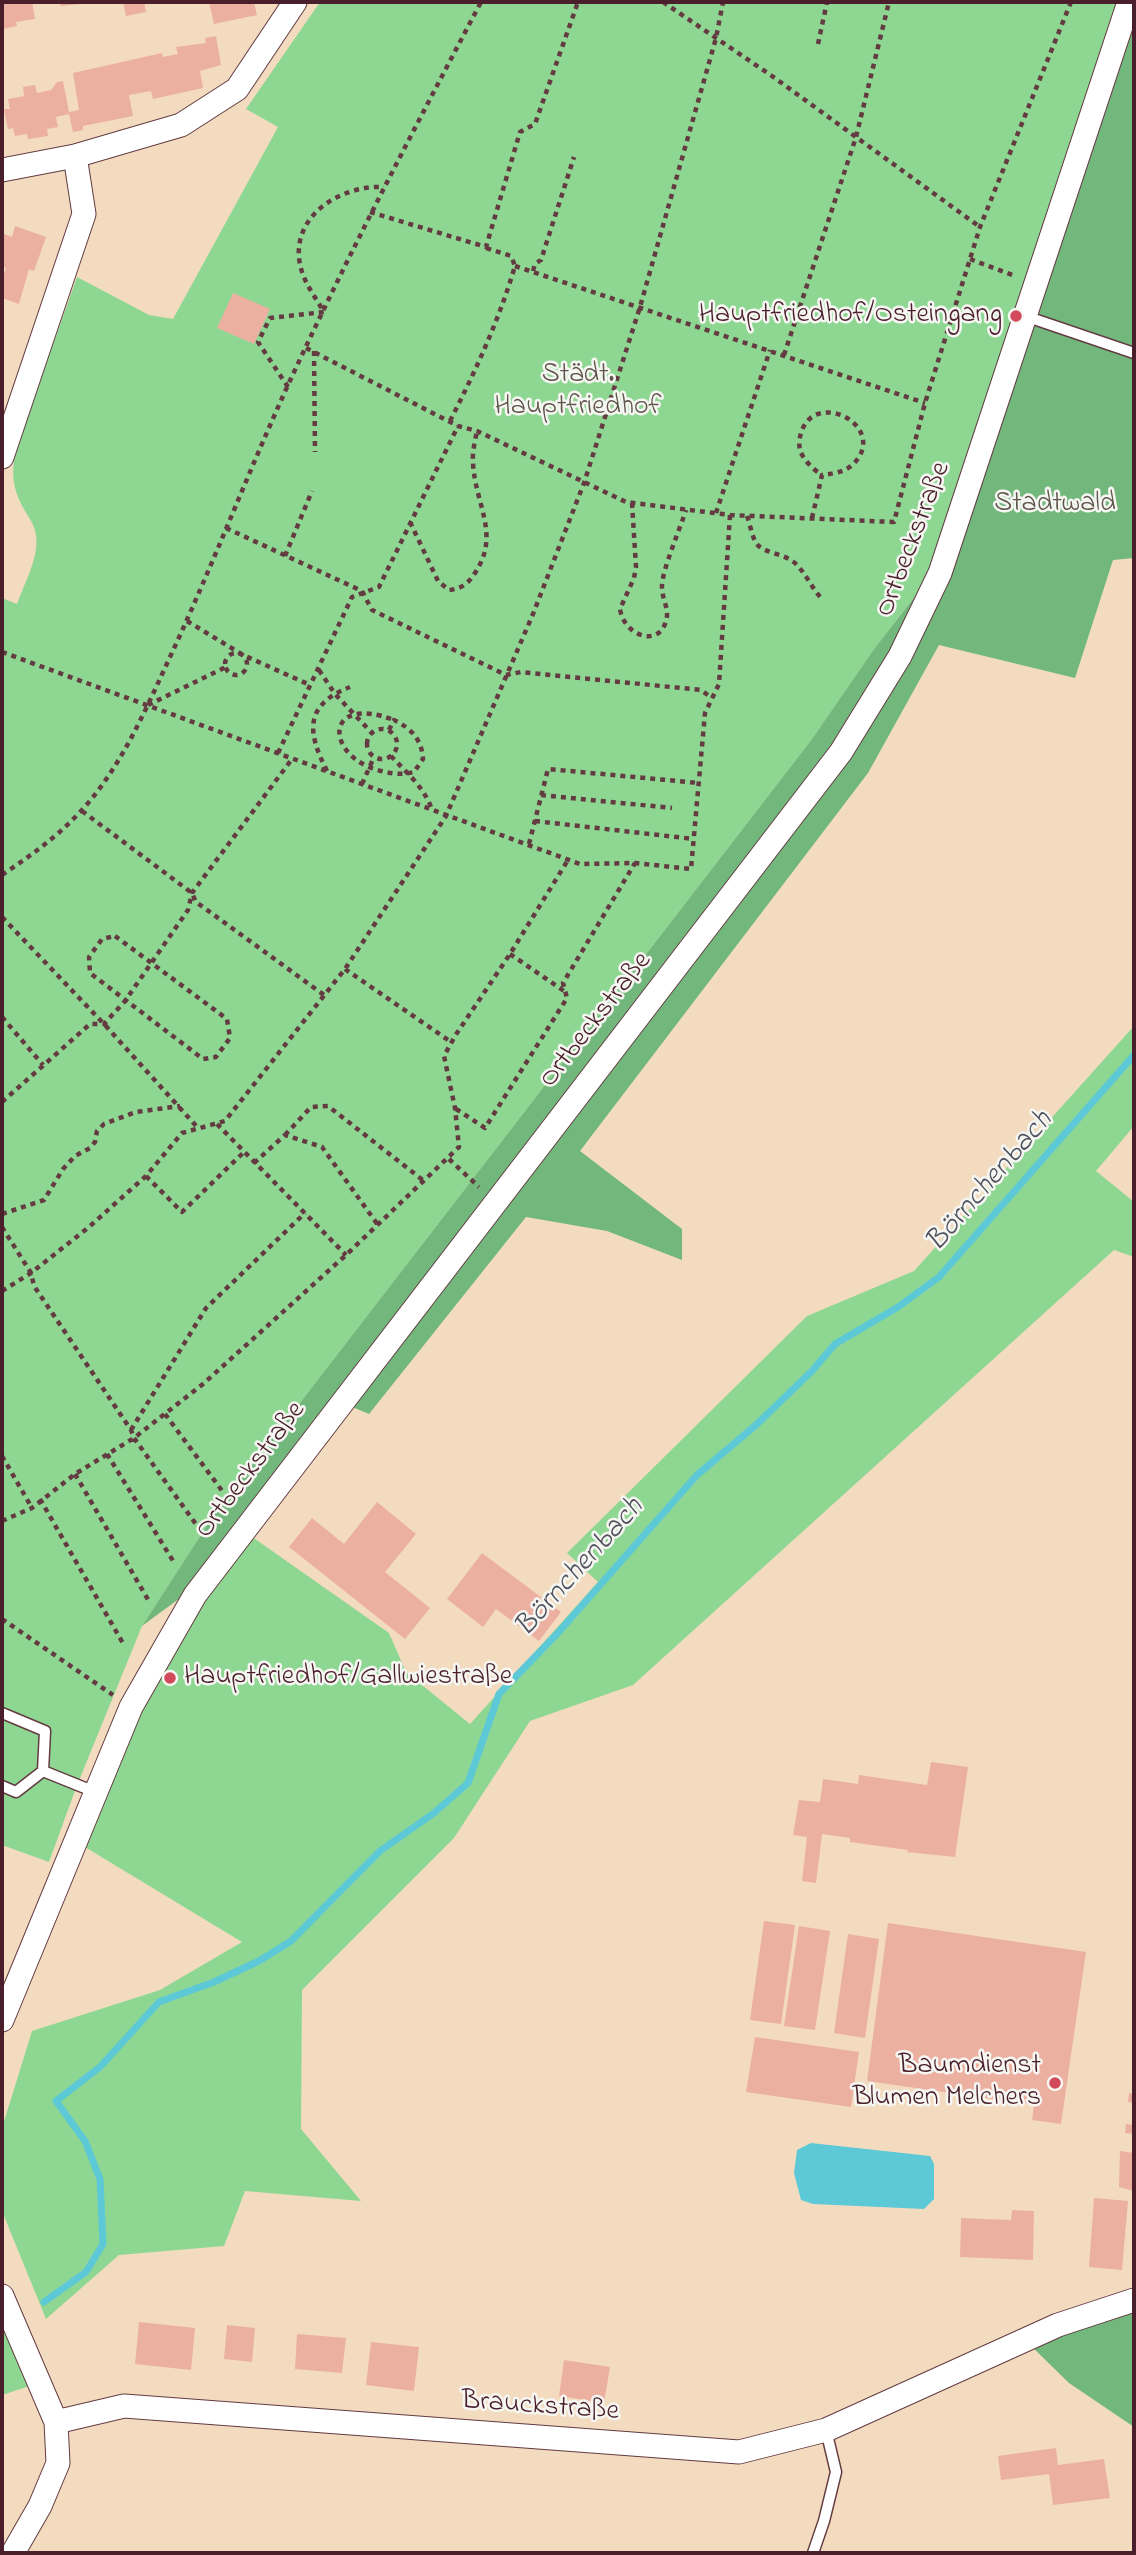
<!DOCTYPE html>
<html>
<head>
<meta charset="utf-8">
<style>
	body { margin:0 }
	#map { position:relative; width:1136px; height:2555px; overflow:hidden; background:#f3dbbf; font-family:"Indie Flower",sans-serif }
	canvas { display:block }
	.frame { position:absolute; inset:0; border:4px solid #4a1f2b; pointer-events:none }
</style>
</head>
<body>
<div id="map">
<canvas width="1136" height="2555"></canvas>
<div class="frame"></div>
</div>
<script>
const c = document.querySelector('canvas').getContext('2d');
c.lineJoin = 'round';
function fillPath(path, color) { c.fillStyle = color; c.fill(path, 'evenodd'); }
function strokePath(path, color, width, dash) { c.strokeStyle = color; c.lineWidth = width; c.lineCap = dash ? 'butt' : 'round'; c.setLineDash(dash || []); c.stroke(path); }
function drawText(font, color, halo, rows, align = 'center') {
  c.font = font + ' "Indie Flower",sans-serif'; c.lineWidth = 5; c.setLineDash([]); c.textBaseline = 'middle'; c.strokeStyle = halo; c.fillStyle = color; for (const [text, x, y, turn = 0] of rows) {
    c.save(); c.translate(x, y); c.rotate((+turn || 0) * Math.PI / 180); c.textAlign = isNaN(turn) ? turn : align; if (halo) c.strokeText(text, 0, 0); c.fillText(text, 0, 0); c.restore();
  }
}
fillPath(new Path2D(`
	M320,2H1122L934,572L874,649L812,739L215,1513L142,1626L76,1788L49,1862L2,1845V598L17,604C24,584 39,558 36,536C35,526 30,519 25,511C12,488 11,474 16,449L77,277L149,315L173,319L278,127L246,109Z
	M1134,1026V1126L1096,1171L1134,1202V1257L1114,1250L633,1685L530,1721L454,1838L302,1990L301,2129L361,2201L245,2191L224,2246L119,2255L46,2319L2,2211V2128L32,2031L160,1990L242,1942L75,1841L131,1707L248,1534L389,1633L406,1672L470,1724L598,1582L567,1553L807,1316L914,1271Z
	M2,2296L39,2383L2,2395Z`), '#8ed793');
fillPath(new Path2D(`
	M1134,15V558L1113,560L1075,678L939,645L868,773L580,1151L682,1229V1260L607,1231L526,1217L369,1414L350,1406L191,1590L142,1626L215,1513L812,739L874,649L934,572Z
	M1134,2301V2427L1069,2383L1026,2341Z`), '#72b87d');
fillPath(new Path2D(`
	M811,2143L930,2156L934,2164V2199L924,2209L813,2204L801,2200L794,2173L797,2150Z`), '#5dc8d6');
strokePath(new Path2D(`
	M44,2302L86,2272L103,2244L100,2179L85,2141L56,2101L100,2067L159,2002L214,1982L259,1961L291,1941L380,1851L434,1813L468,1783L499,1694L556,1635L697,1475L756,1425L812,1371L835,1344L898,1307L939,1277L1134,1055`), '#5dc8d6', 7);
fillPath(new Path2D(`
	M2,2H32L35,19L16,22L17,26L3,29Z
	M60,2H89L90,3L61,6Z
	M123,2H144L146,12L126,16Z
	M209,2H254L257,15L214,24Z
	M216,36L221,65L200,71L203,88L153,99L151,91L129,95L133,116L83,126V130L73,132L69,114L56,117L58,127L47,129L48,136L28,139L27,134L15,136L13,128L8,129L4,109H10L8,99L24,96L23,87L35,85L37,93L51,90L57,82L63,81L69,112L79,110L73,73L162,53L163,57L178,54L176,47L206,43L205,38Z
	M15,226L46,237L34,271L29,269L19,304L2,298V274H4L6,268L2,266V233L12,237Z
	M233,293L270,309L254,344L217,328Z
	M377,1502L416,1534L385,1572L430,1608L405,1639L289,1547L312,1518L344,1544Z
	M482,1553L561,1612L539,1641L496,1609L483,1627L447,1599Z
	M931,1762L968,1767L955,1857L907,1852L908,1850L850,1842V1838L822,1834L816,1883L802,1881L807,1837L793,1835L799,1800L820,1802L823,1779L858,1784L859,1775L927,1785Z
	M764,1921L795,1925L781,2024L750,2020Z
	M888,1923L1086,1952L1061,2124L1032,2120L1034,2105L867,2081Z
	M799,1926L830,1931L815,2030L784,2026Z
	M848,1934L879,1939L865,2038L834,2033Z
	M755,2037L859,2052L851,2107L746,2092Z
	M1129,2093L1134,2094V2103L1128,2102Z
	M1126,2124L1134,2125V2134L1125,2133Z
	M1120,2151L1134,2153V2191L1119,2187Z
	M1094,2198L1128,2201L1122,2270L1089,2267Z
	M1012,2210L1034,2211L1033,2260L960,2257L961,2218L1011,2220Z
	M139,2322L195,2328L191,2370L135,2364Z
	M227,2325L255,2328L252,2362L224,2359Z
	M297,2334L346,2338L342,2373L295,2369Z
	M371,2342L419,2347L414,2391L366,2385Z
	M564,2360L610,2367L604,2403L559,2396Z
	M1056,2448L1058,2465L1104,2459L1110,2498L1053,2505L1049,2474L1001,2480L998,2456Z`), '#ecb0a0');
const lane = new Path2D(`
	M1025,316L1134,353
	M2,1713L45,1731L43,1771
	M43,1771L95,1792
	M2,1786L16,1792L43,1771
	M813,2553L824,2521L836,2472L826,2430`);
const street = new Path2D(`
	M2,170L75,156L181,125L237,89L295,2
	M2,457L84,214L75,156
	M2,2020L131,1707L195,1595L841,752L900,656L940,573L1129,2
	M2,2296L56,2422L58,2463L40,2506L13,2553
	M56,2422L124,2406L739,2452L826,2430L1058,2325L1134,2300`);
strokePath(lane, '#633b41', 13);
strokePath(street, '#633b41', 25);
strokePath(new Path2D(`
	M663,2L772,76L980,227
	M818,44L827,2
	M370,212L486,247L520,132L535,124L578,2
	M970,259L1015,276
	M515,266L925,403
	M533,271L535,264L541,260L574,157
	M306,348L458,426L477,431L626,502L730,515L894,522L925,403L980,227L1071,2
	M314,351L315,452
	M784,355L856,137L889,2
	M288,387L258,342L270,318L324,312C314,295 301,279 299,258C295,212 344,185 384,187
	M450,421C476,370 499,320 515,266L511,256L486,248
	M632,503L636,567L634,578L620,609C624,635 656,647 665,624C671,610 662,601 662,587C661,573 681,526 686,510
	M716,513L770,350
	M747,516C750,524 752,536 756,543C764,554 785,553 796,564C807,575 812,589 823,600
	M812,518L822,475C838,473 850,471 859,457C875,431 842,406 818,414C804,418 797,437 800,450C803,460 814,470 822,475
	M410,522L438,581L449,590C461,589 469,583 475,573C501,534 475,505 473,463C472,453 475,441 477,431
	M226,528L362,591L372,610L506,675L521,672L701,690L712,698
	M285,556L312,491
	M187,621L243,655L310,685
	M2,652L580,864L635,863L691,869L705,713L719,684L730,515
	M225 664a11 11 0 1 1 22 0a11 11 0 1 1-22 0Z
	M319,670L335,694L372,733
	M148,705L226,667
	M367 744a15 15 0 1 1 30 0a15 15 0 1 1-30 0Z
	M389,730L394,720C411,728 422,740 423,759L414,772C403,775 392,774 381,771C324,757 323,693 394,720
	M278,753L352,597L379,587L458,426
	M391,756C406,772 425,788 432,810
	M327,771C307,732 304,705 350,687
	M362,784L374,757
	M541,795L672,808
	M82,811L192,893L196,902L203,907L324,995
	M535,821L694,839
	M529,844L548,769L699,783
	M2,875C30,856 57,837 80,812C121,768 145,711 170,657C212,567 247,475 288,385C348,255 414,129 481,2
	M2,917L104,1024L198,1128
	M115,936L227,1019L230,1038L216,1057L203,1059L90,973L89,957L102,939Z
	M510,954L564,991
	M345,969L451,1042
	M2,1017L43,1065
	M2,1102L90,1024H104L125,1001L188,910L192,893L292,759
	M456,1109L485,1128L567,998L563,983L635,863
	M217,1124L346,1255
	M285,1135L311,1107L328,1106L424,1181
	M449,1159L479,1187
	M254,1163L285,1135L322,1147L378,1225
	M146,1176L182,1212L244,1152
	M2,1214L44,1200L63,1169L75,1156L90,1148L95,1142L97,1131L104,1124L136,1112L180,1106
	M2,1227L31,1273L34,1286L131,1430L134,1438L198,1527
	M2,1291L31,1273L89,1227L146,1176L182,1133L225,1121L345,969L446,816L533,614L584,483L640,307L716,38L723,2
	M165,1414L223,1492
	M131,1430L206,1308L305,1213
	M107,1454L175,1564
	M2,1456L32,1508
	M75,1474L150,1603
	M40,1499L124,1645
	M2,1521L32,1508L75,1474L134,1438L203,1384L346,1255L459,1147L455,1108L444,1056L455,1036L510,954L568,860
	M2,1619L113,1695`), '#633b41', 4.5, [5, 5]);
strokePath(lane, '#fff', 10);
strokePath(street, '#fff', 23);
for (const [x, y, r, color] of [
	[1016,316,7,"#d1495b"],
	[170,1678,7,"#d1495b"],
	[1055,2083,7,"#d1495b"]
]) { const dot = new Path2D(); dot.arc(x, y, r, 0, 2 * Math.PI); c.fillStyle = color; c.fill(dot); strokePath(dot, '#f6f6f2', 2.5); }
drawText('28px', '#4a1f2b', '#f6f6f2', [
	["Hauptfriedhof/Osteingang",1002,316],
	["Hauptfriedhof/Gallwiestraße",184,1678,"left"],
	["Baumdienst",1041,2067],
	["Blumen Melchers",1041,2099]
], 'right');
drawText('28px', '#5e564a', '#f6f6f2', [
	["Städt.",578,376],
	["Hauptfriedhof",578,408],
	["Stadtwald",1055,505]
]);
drawText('28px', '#4a1f2b', '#f6f6f2', [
	["Ortbeckstraße",915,540,-69],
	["Ortbeckstraße",597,1021,-52],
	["Ortbeckstraße",252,1471,-53],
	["Brauckstraße",540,2408,4]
]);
drawText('italic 30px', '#50525e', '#f6f6f2', [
	["Börnchenbach",991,1183,-49],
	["Börnchenbach",581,1569,-48]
]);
</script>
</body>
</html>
